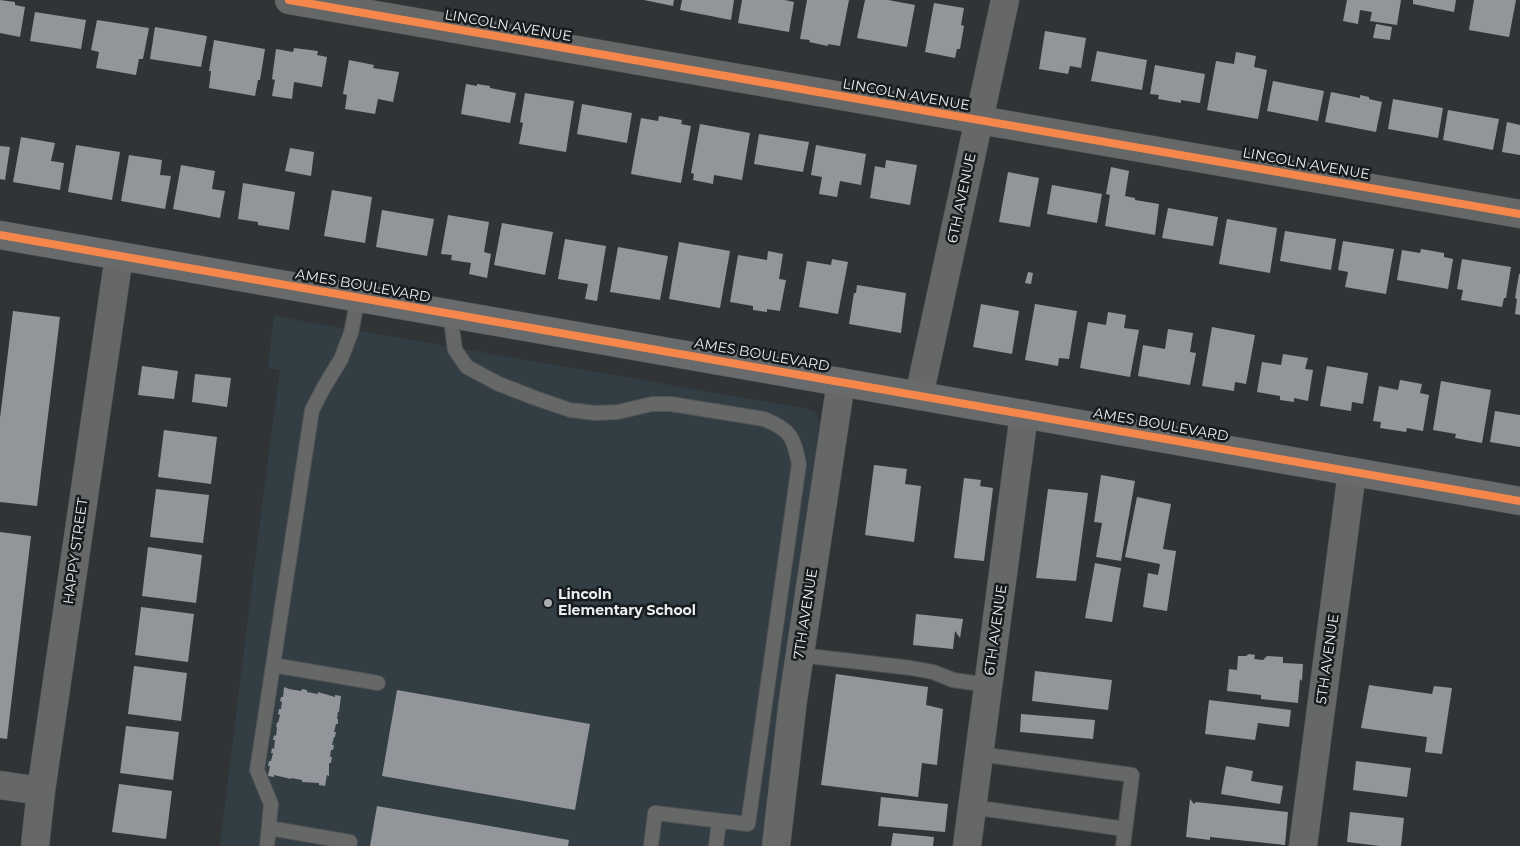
<!DOCTYPE html>
<html>
<head>
<meta charset="utf-8">
<style>
	body { margin:0 }
	canvas { display:block; background:#313436 }
</style>
</head>
<body>
<canvas width="1520" height="846"></canvas>
<script>
const c = document.querySelector('canvas').getContext('2d');
c.lineJoin = 'round';
function fillPath(path, color) { c.fillStyle = color; c.fill(path, 'evenodd'); }
function strokePath(path, color, width, dash) { c.strokeStyle = color; c.lineWidth = width; c.lineCap = dash ? 'butt' : 'round'; c.setLineDash(dash || []); c.stroke(path); }
function drawText(font, color, halo, rows, align = 'center') {
  c.font = font + ' Montserrat,sans-serif'; c.lineWidth = 5; c.setLineDash([]); c.textBaseline = 'middle'; c.strokeStyle = halo; c.fillStyle = color; for (const [text, x, y, turn = 0] of rows) {
    c.save(); c.translate(x, y); c.rotate((+turn || 0) * Math.PI / 180); c.textAlign = isNaN(turn) ? turn : align; if (halo) c.strokeText(text, 0, 0); c.fillText(text, 0, 0); c.restore();
  }
}
fillPath(new Path2D(`
	M274,316L814,410L821,423L765,846H220L257,544L280,370L268,368Z`), '#323d44');
fillPath(new Path2D(`
	M0,0L15,2V5L25,7L20,37L0,33Z
	M644,0H674L673,6Z
	M682,0H734L731,20L680,10Z
	M742,0H785L794,2L789,32L738,23Z
	M807,0H849L840,46L828,44V46L809,42L810,40L800,39Z
	M865,0H888L915,5L907,47L857,38Z
	M1347,0H1401L1397,25L1370,21L1372,12L1360,10L1358,24L1343,21Z
	M1413,0H1456L1454,12L1413,4Z
	M1474,0H1516L1509,37L1469,30Z
	M934,3L964,8L961,25L964,26L960,49H957L955,58L925,52Z
	M35,12L86,20L81,49L30,41Z
	M97,20L149,28L143,59H139L136,75L96,68L99,52L91,50Z
	M1376,24L1392,27L1390,40L1373,38Z
	M155,27L207,36L201,67L150,59Z
	M1045,31L1086,38L1081,68L1070,66L1068,74L1039,69Z
	M214,40L265,49L260,80H258L255,96L209,88L211,71H209Z
	M294,48L318,51L317,55L327,57L322,87L294,82L292,99L272,96L275,80L272,79L276,49L293,52Z
	M1097,51L1147,60L1142,90L1091,81Z
	M1236,52L1256,56L1254,67L1267,70L1258,119L1207,110L1216,61L1234,64Z
	M349,60L374,65L373,68L399,72L393,102L378,99L375,114L345,109L347,95L343,94Z
	M1155,65L1205,74L1200,103L1181,100V103L1158,99L1159,95L1150,94Z
	M1273,81L1324,91L1318,121L1267,111Z
	M466,84L477,86V84L490,86V88L516,93L510,123L461,114Z
	M1331,92L1360,98V95L1369,97V99L1382,102L1376,132L1325,122Z
	M525,93L574,101L566,152L519,144L523,123L520,122Z
	M1393,99L1443,108L1438,138L1388,129Z
	M582,104L632,113L627,143L577,134Z
	M1448,110L1499,119L1493,150L1443,140Z
	M659,116L682,120L681,124L691,126L681,183L631,174L641,118L658,121Z
	M1507,122L1520,125V155L1502,152Z
	M700,124L750,133L742,180L714,175L713,184L693,180L694,174L691,173Z
	M759,134L809,142L803,172L754,164Z
	M21,137L55,143L51,161L64,163L60,190L13,182Z
	M76,145L120,152L112,200L68,192Z
	M816,145L866,154L861,185L840,181L837,197L819,194L822,177L811,175Z
	M0,146L10,147L5,180L0,179Z
	M290,148L314,152L311,176L285,171Z
	M129,155L162,160L160,175L171,176L165,209L121,201Z
	M886,160L917,165L910,205L870,198L875,166L885,168Z
	M181,165L215,171L212,189L225,191L220,218L173,209Z
	M1111,167L1129,171L1125,196L1135,198V200L1159,204L1155,235L1105,226L1110,195L1106,194Z
	M1008,172L1039,178L1030,227L999,222Z
	M243,183L295,192L289,230L258,225V222L238,219Z
	M1052,185L1102,194L1097,223L1047,214Z
	M332,190L372,197L365,243L324,236Z
	M1168,208L1218,217L1213,246L1162,238Z
	M382,210L434,219L427,256L376,247Z
	M448,215L489,222L484,252L491,254L487,278L469,274L471,263L451,260L452,255L441,254Z
	M1227,219L1277,228L1270,273L1219,264Z
	M502,223L553,232L545,275L494,265Z
	M1285,231L1336,239L1331,270L1280,261Z
	M565,239L606,246L597,301L585,299L588,284L558,279Z
	M1343,241L1394,249L1386,294L1345,287L1348,272L1338,270Z
	M679,242L730,251L720,308L669,299Z
	M618,247L668,256L660,300L610,292Z
	M1421,249L1444,253V257L1453,259L1448,289L1397,280L1402,250L1420,253Z
	M768,251L783,254L779,279L786,280L780,311L767,309V312L753,310V306L730,302L738,255L767,260Z
	M832,259L848,262L838,314L799,307L807,261L831,265Z
	M1462,259L1511,267L1506,298H1504L1502,307L1461,300L1463,290L1457,289Z
	M1028,272L1033,273L1031,284L1025,283Z
	M1519,274H1520V315L1515,314L1517,299L1515,298Z
	M857,285L906,293L901,333L849,324L854,293H856Z
	M981,304L1019,311L1012,354L973,347Z
	M1035,304L1077,311L1069,359L1059,358L1058,366L1025,360Z
	M13,311L60,317L37,506L0,502V418Z
	M1108,312L1126,315L1124,328L1139,330L1130,377L1080,368L1088,322L1106,325Z
	M1212,327L1255,335L1246,384L1235,382L1234,391L1202,386Z
	M1168,329L1193,333L1190,352L1196,353L1190,385L1138,376L1143,345L1165,349Z
	M1283,354L1308,358L1305,369L1313,370L1308,401L1294,398V402L1280,400V396L1257,392L1262,362L1281,365Z
	M142,366L178,371L174,399L138,395Z
	M1327,366L1368,373L1363,404L1352,402L1351,411L1320,406Z
	M195,374L231,378L227,407L192,402Z
	M1400,380L1422,384L1420,393L1429,395L1423,431L1407,428L1406,432L1380,428L1381,422L1373,421L1379,386L1398,390Z
	M1441,381L1491,390L1482,443L1455,438L1456,434L1433,430Z
	M1495,411L1520,415V447L1490,442Z
	M164,430L217,437L211,484L158,477Z
	M874,465L907,469L905,484L921,486L914,542L865,535Z
	M1101,475L1135,481L1121,561L1096,557L1102,523L1094,522Z
	M964,478L981,480L980,486L993,488L984,561L954,558Z
	M156,489L209,495L203,543L150,537Z
	M1048,489L1088,493L1076,581L1036,578Z
	M1137,497L1171,504L1163,549L1176,551L1167,611L1143,607L1148,573L1158,575L1160,564L1125,557Z
	M0,532L31,536L7,739L0,738Z
	M148,547L202,555L196,603L142,596Z
	M1095,563L1121,568L1112,622L1085,618Z
	M141,607L194,614L188,662L135,655Z
	M916,614L963,619L960,638L955,631L953,649L913,645Z
	M1249,654L1255,655L1254,659L1263,660L1267,656L1283,657V663L1303,664L1302,681L1300,679L1298,703L1261,699V695L1227,691L1229,669L1237,670L1238,656H1246Z
	M134,666L187,673L181,721L128,714Z
	M1035,671L1112,680L1108,710L1032,701Z
	M836,674L928,687L926,705L943,709L937,765L922,763L918,797L821,785Z
	M1369,685L1432,694L1434,686L1452,688L1442,754L1425,752L1427,737L1361,728Z
	M284,687L289,689L301,691L302,689L307,690V692L318,694V692L335,697V695L341,696L339,712H338L337,719H338V724H336L334,732H336L335,737H334L332,745H334L333,750H331L330,757H332L331,763H329V776L327,775L325,786L319,785V783L302,782V780L291,778V779L274,775V777L268,776L270,766H268L269,761H271L273,753H271L272,748L274,749L275,740H273L274,735L276,736L277,727H276L277,722L278,723L280,715L278,714L279,709H281L282,702L280,701L281,697H283Z
	M397,690L590,724L575,810L382,776Z
	M1209,700L1291,710L1289,727L1258,723L1255,740L1205,734Z
	M1021,714L1095,720L1093,739L1020,732Z
	M126,726L179,732L173,780L120,773Z
	M1356,761L1411,768L1407,797L1353,790Z
	M1226,766L1253,771L1251,781L1283,786L1280,804L1221,794Z
	M119,784L172,791L166,839L112,832Z
	M881,797L948,804L945,832L878,826Z
	M1190,799L1194,804L1196,802L1288,812L1285,845L1210,837V840L1186,837Z
	M377,806L569,840L568,846H370Z
	M1350,812L1404,818L1401,846H1380L1347,842Z
	M893,833L934,837L933,846H891Z`), '#92959a');
const lane = new Path2D(`
	M450,313L455,350L467,367L499,384L535,398L570,410L596,413L618,412L652,404H671L764,419C791,430 793,436 799,464L748,824L655,813L651,846
	M800,655L911,668L933,672L953,680L988,685
	M273,665L378,683
	M979,754L1132,775L1123,846
	M972,807L1125,829
	M269,828L350,842
	M267,846L271,804L257,770L312,410L324,387L341,359L351,333L358,297
	M716,846L719,821`);
const street = new Path2D(`
	M289,0L1520,214
	M919,396L1005,0
	M0,785L41,791
	M35,846L41,791L119,256
	M776,846L793,700L841,382
	M967,846L1024,414
	M1303,846L1352,472`);
const secondary = new Path2D(`
	M0,235L1520,501`);
strokePath(lane, '#505253', 16);
strokePath(street, '#505253', 29);
strokePath(secondary, '#505253', 29);
strokePath(lane, '#666767', 14);
strokePath(street, '#666767', 28);
strokePath(secondary, '#686a6b', 28);
strokePath(new Path2D(`
	M289,0L1520,214
	M0,235L1520,501`), '#f5874c', 8);
for (const [x, y, r, color] of [
	[548,603,5,"#aaaeb0"]
]) { const dot = new Path2D(); dot.arc(x, y, r, 0, 2 * Math.PI); c.fillStyle = color; c.fill(dot); strokePath(dot, '#191c1e', 2); }
drawText('14px', '#ebeff1', '#191c1e', [
	["LINCOLN AVENUE",508,26,10],
	["LINCOLN AVENUE",906,95,10],
	["LINCOLN AVENUE",1306,164,10],
	["6TH AVENUE",962,198,-78],
	["AMES BOULEVARD",363,286,10],
	["AMES BOULEVARD",762,355,10],
	["AMES BOULEVARD",1161,425,10],
	["HAPPY STREET",76,551,-82],
	["7TH AVENUE",806,614,-81],
	["6TH AVENUE",996,630,-82],
	["5TH AVENUE",1328,659,-82]
]);
drawText('bold 14px', '#ebeff1', '#191c1e', [
	["Lincoln",558,595],
	["Elementary School",558,611]
], 'left');
</script>
</body>
</html>
